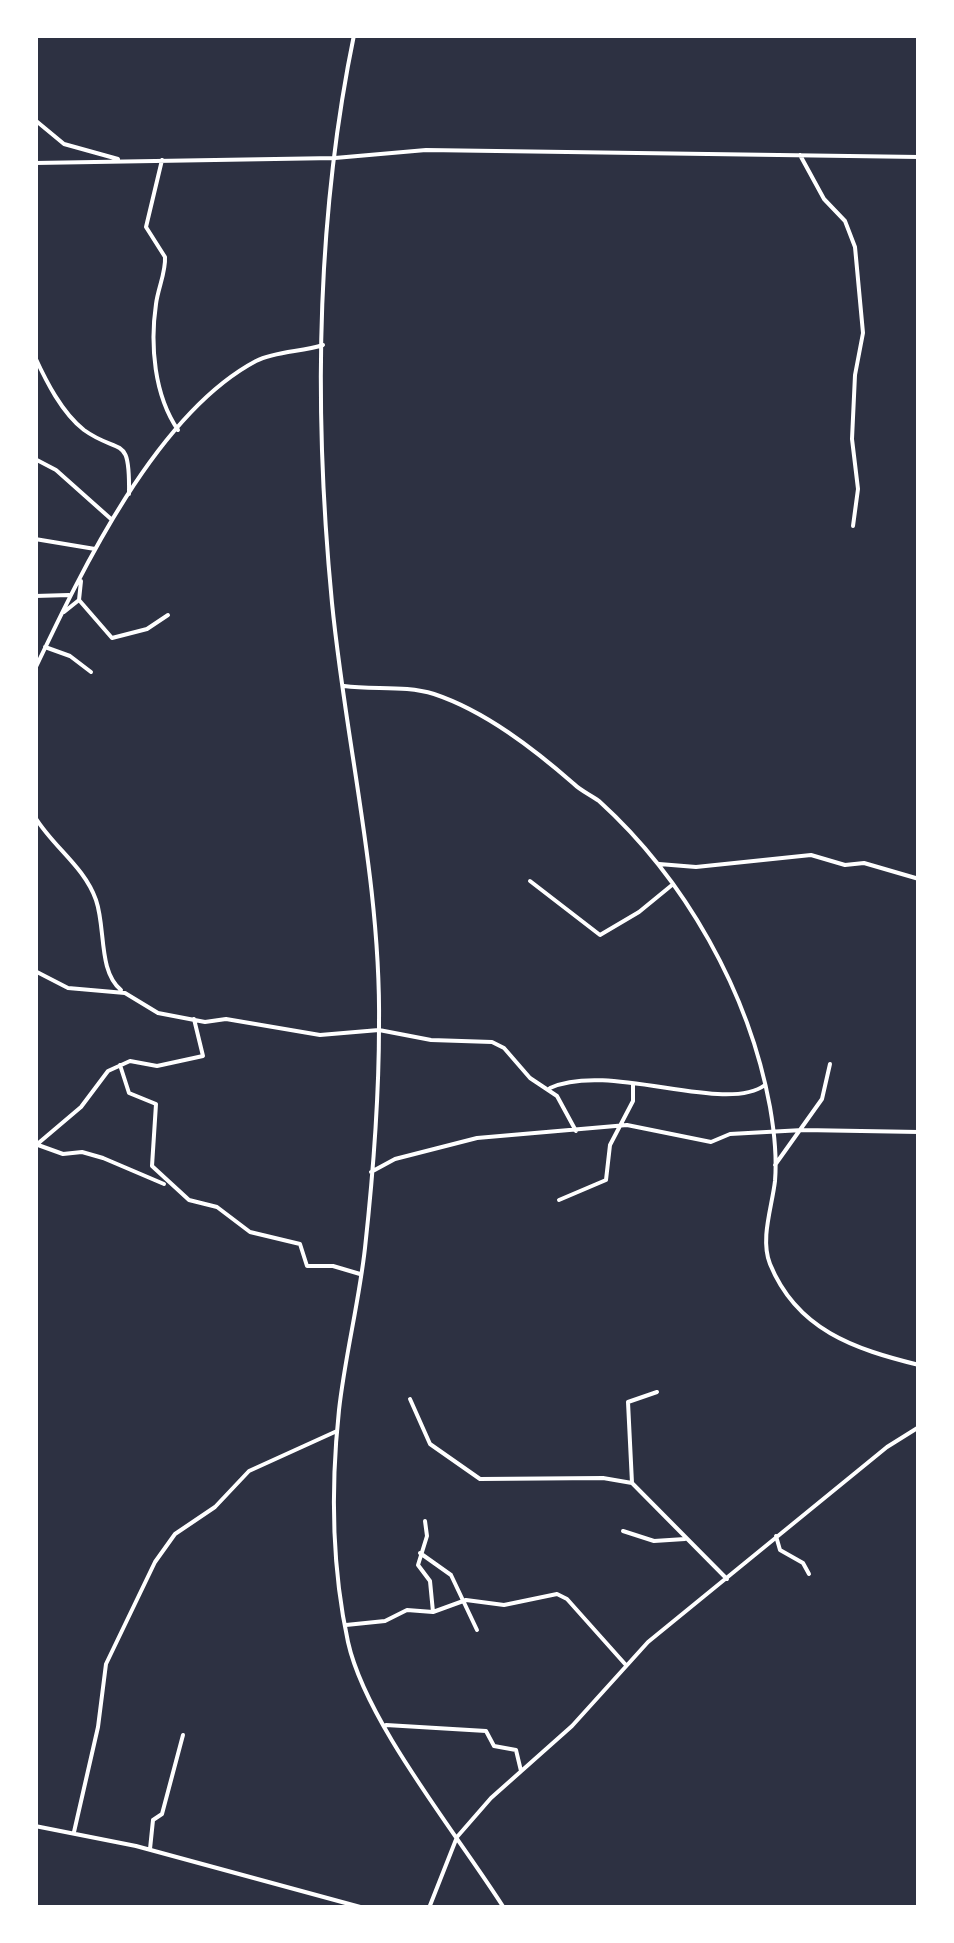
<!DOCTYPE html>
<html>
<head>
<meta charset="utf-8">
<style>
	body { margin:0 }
	#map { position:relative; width:954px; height:1943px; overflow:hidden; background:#2d3142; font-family:"Crimson Pro",serif }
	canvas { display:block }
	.frame { position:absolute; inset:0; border:38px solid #fff; pointer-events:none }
</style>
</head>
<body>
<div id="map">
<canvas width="954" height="1943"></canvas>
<div class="frame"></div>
</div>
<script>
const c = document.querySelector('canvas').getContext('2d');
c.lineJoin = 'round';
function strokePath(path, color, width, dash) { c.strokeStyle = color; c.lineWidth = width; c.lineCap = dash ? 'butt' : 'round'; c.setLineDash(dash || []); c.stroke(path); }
strokePath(new Path2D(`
	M354,35C316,219 314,417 332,603C346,745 381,883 379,1026C379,1100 373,1175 365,1248C359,1302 345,1356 339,1410C331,1485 332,1568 348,1642C366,1723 458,1835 504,1908
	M35,120L64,144L118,159
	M800,155L824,199L845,221L855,247L863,333L855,375L852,439L858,489L853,526
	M162,160L146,227L165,257C166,272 158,288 156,304C150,345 154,395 178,430
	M35,163L335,158L426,150L919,157
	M35,357C46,381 62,413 84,430C120,456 130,432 129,494
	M35,459L56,470L111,519
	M35,539L95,549
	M81,581L79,600L112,638L147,629L168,615
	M35,596L69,595
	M64,612L79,600
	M45,647L70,656L91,672
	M35,669C82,570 156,414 256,361C276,351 302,352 323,345
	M344,686C374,690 405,685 434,694C485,711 534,749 574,784C581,791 591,795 599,801C685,879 749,992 770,1107C774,1130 777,1157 775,1181C772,1207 760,1239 770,1264C797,1330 854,1349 919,1365
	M35,817C53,847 84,866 96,900C106,929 98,971 121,990
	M659,864L696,867L811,855L845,865L864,863L919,879
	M530,881L600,935L639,912L672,885
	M35,971L68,988L125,993L158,1013L205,1022L226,1019L320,1035L379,1030L431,1040L492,1042L504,1048L530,1078L557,1096L576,1131
	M120,1065L129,1093L156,1104L152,1166L189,1200L217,1207L250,1232L300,1244L307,1266H333L360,1274
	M550,1088C609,1061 724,1115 765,1085
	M38,1145L63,1154L82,1152L103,1158L164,1184
	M35,1146L81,1107L108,1071L130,1061L157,1066L203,1056L194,1019
	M775,1165L822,1099L830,1064
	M371,1172L395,1159L477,1138L627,1125L711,1142L730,1134L803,1130L919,1132
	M559,1200L606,1180L610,1145L633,1101V1084
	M410,1399L430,1444L480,1479L603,1478L632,1483L727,1579
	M632,1483L628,1402L657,1392
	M425,1521L427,1536L418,1565L430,1581L433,1612
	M623,1531L654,1541L685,1539
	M776,1536L780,1550L803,1563L809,1574
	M420,1553L451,1575L477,1630
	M346,1625L385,1621L407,1610L433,1612L466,1600L504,1605L557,1594L567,1599L625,1664
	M386,1725L486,1731L494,1746L516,1750L521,1771
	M35,1826L136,1846L364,1908
	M74,1832L98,1727L106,1664L155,1562L175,1534L215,1507L249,1471L337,1431
	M150,1849L153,1820L162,1814L183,1735
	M429,1908L457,1837L491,1798L572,1726L648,1642L887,1447L919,1427`), '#fff', 4);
</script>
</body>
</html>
